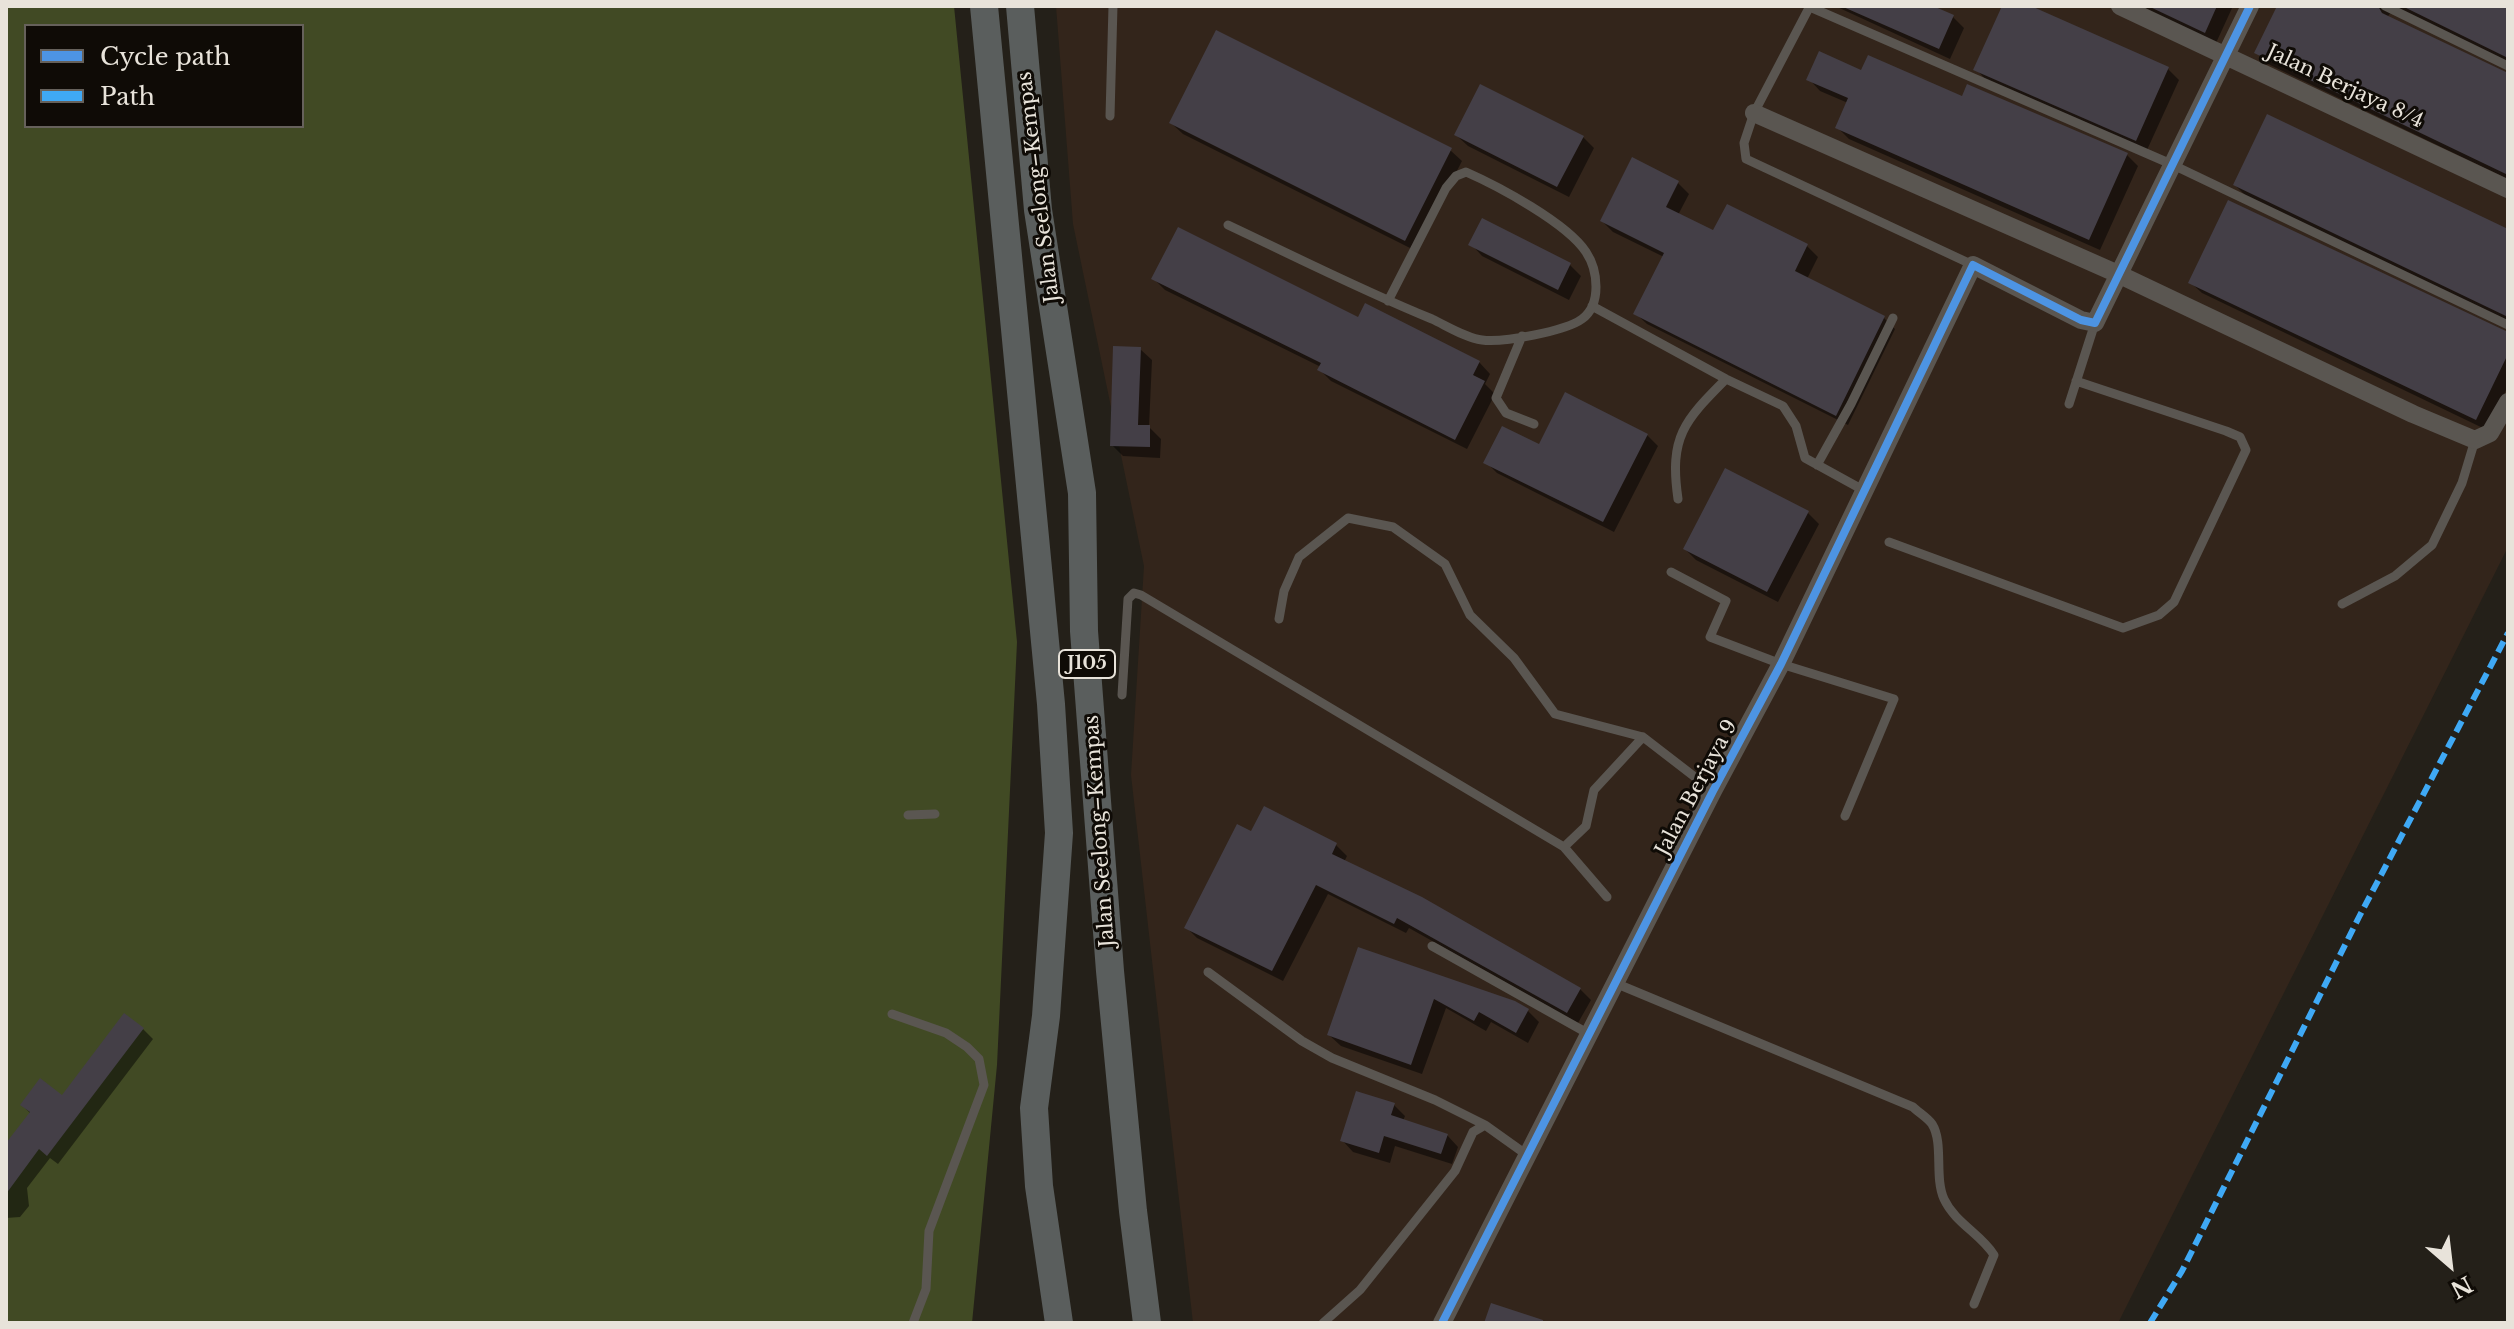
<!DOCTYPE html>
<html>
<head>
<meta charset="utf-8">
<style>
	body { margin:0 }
	#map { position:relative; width:2514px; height:1329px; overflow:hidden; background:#242019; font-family:"Libre Baskerville",serif }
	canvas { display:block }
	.frame { position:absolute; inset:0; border:8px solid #e8e3da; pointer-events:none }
	.legend { position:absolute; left:24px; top:24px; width:280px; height:104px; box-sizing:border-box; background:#0f0b06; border:2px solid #66615b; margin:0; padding:10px 14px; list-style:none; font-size:24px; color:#e8e3da }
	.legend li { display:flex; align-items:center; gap:16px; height:40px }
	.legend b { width:40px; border:2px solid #66615b }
	.north { position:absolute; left:2410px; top:1225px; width:80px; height:80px; -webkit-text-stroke:6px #0f0b06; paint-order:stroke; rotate:152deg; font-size:22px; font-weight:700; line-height:32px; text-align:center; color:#e8e3da }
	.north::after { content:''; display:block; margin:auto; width:28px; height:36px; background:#e8e3da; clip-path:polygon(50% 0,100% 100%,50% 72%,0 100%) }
</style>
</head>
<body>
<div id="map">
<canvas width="2514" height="1329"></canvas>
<div class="frame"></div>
<ul class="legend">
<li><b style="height:10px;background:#4d94e3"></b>Cycle path</li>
<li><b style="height:10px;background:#3fa9f5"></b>Path</li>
</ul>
<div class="north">N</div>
</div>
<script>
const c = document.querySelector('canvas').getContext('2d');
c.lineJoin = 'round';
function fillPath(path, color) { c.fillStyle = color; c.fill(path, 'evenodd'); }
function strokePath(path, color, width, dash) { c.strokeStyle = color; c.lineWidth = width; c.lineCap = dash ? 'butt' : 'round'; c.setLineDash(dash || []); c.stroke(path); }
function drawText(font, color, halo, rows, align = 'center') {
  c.font = font + ' "Libre Baskerville",serif'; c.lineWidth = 6; c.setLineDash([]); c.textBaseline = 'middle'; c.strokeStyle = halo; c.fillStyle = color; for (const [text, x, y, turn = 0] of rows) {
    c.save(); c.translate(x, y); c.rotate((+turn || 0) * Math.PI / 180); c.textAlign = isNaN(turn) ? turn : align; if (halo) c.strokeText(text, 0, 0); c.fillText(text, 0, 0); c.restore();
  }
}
fillPath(new Path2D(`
	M1056,6H2508V547L2118,1323H1193L1131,775L1144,566L1073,224Z`), '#33251b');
fillPath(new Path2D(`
	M6,6H954L1017,642L997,1065L972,1323H6ZM26,26H302V126H26Z`), '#414a24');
fillPath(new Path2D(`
	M1835,6H1928L1953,17L1964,28L1950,59Z
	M2005,6H2026L2168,69L2179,80L2147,150L1987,81L1976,69Z
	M2139,6H2233L2216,43Z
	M2279,6H2508V62L2393,10L2388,16L2389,19L2508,74V179L2268,64L2256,52Z
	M1862,72L2127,155L2138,166L2100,250L1849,139L1837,127L1848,103L1820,91L1809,79Z
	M1171,123L1450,150L1462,161L1416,251L1183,134Z
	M1456,135L1583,137L1594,148L1569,197L1468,146Z
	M1678,183L1689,194L1678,215L1714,233L1807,246L1818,257L1807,279L1884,318L1895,329L1848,425L1647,324L1635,313L1664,257L1613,232L1602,221Z
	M2235,185L2508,232V321L2246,196Z
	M1471,244L1570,265L1581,276L1569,300L1482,256Z
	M1154,279L1479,362L1490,374L1485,384L1495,394L1467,449L1331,381L1320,370L1321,367L1165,290Z
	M2190,282L2508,333V386L2487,430L2202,293Z
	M1140,349L1152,360L1149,427L1161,439L1160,458L1123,456L1112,445Z
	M1647,435L1658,446L1614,532L1497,473L1486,462L1540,446Z
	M1808,513L1819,524L1778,602L1696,560L1685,549Z
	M1252,833L1336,845L1347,856L1344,862L1580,989L1591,1000L1578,1023L1409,928L1406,933L1328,894L1283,981L1197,938L1186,927Z
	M1360,950L1514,1003L1528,1011L1539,1022L1528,1043L1491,1022L1486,1031L1446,1008L1422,1074L1341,1046L1329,1035Z
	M143,1029L153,1039L58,1164L50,1158L27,1188L29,1206L20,1217L6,1218V1146L31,1114L22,1105L63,1098Z
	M1394,1105L1405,1116L1403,1121L1447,1135L1458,1147L1452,1164L1395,1146L1390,1163L1353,1152L1342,1140Z`), '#0007');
fillPath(new Path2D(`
	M1841,6H1933L1954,15L1939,49Z
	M2002,6H2031L2169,67L2136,141L1973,70Z
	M2148,6H2217L2205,33Z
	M2277,6H2378L2382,13L2508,73V175L2254,53Z
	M2402,6H2508V58Z
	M1216,30L1452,148L1405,241L1169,123Z
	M1819,51L1861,70L1868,55L1962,96L1967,84L2128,153L2089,240L1835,128L1848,98L1806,80Z
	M1480,84L1584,136L1557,187L1454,135Z
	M2267,114L2508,229V317L2233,185Z
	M1632,157L1679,181L1666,207L1713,230L1727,204L1808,244L1795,271L1885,316L1836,416L1633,314L1664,253L1600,221Z
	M2228,200L2508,332V354L2476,420L2188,283Z
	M1482,218L1571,263L1558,290L1468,245Z
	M1178,227L1358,317L1365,303L1480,361L1473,375L1485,381L1455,440L1317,370L1321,363L1151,279Z
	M1113,346L1141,347L1138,425H1150V447L1110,446Z
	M1565,392L1648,434L1603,522L1483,463L1502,426L1539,444Z
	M1725,468L1809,511L1767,592L1683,549Z
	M1264,806L1337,843L1332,854L1422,897L1581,988L1567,1013L1397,918L1394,924L1316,885L1272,971L1184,928L1237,824L1251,831Z
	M1358,947L1515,1001L1529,1009L1516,1033L1479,1012L1474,1021L1434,999L1411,1065L1327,1035Z
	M124,1013L144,1028L47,1156L39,1149L6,1194V1143L30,1112L20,1105L40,1078L62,1095Z
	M1356,1091L1395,1103L1391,1115L1448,1134L1441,1154L1384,1136L1379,1153L1340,1141Z
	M1491,1303L1543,1320V1323H1484Z`), '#443f47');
strokePath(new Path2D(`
	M1810,6L1754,113L1744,143L1746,159L1973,265
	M2385,6L2508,66
	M1810,7L2171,164L2508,325
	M1110,116L1113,6
	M1228,225C1296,257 1363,291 1432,319C1447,326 1466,338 1482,340C1502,343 1566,331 1582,319C1602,304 1598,270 1586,252C1567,223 1498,186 1466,172L1456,176L1446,188L1388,301
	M1592,306L1726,379L1783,406L1796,426L1805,458L1865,491
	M1522,336L1496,398L1506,413L1534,424
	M2069,404L2095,323
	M1817,465L1851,404L1893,318
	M1678,499C1669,437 1684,421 1726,379
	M1889,542L2123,628L2159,615L2174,602L2246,450L2240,437L2226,431L2076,381
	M1671,572L1726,601L1710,637L1781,664L1894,699L1845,816
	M2342,604L2395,576L2432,545L2462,483L2475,440
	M1279,619L1284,591L1299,557L1348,518L1393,527L1445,564L1470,615L1514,658L1555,714L1643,737
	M1122,695L1128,599L1134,593L1141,595L1564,847L1586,826L1594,790L1643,737L1713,791
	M908,815L935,814
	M1564,847L1607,897
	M1432,946L1589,1034
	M1208,972L1302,1041L1332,1058L1435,1100L1485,1125
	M1615,983L1913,1107C1918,1112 1928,1118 1932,1124C1944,1143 1934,1177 1944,1199C1955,1223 1981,1234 1994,1255L1974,1304
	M892,1014L946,1033L967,1047L979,1059L984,1085L929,1231L926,1289L913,1323
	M1323,1323L1360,1290L1455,1171L1473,1132L1485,1125L1527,1155`), '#5a5651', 9);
strokePath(new Path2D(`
	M2120,6L2508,189
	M1754,113L2118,274L2413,414L2475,440L2490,433L2508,402
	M1442,1323L1713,791L1781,664L1973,265L2081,320L2095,323L2250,6`), '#5a5651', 18);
strokePath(new Path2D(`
	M984,6L1051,704L1059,833L1046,1016L1034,1108L1039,1186L1059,1323
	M1020,6L1038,210L1082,493L1084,631L1110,971L1133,1211L1147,1323`), '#5a5e5d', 28);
strokePath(new Path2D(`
	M2150,1323L2182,1271L2359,917L2508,633`), '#3fa9f5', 6, [12, 6]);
strokePath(new Path2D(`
	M1442,1323L1713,791L1781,664L1973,265L2081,320L2095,323L2250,6`), '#4d94e3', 8);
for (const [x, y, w] of [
	[1087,664,56]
]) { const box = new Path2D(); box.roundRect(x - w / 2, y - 14, w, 28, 6); c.fillStyle = '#0f0b06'; c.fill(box); strokePath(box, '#e8e3da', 2); }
drawText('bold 18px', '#e8e3da', null, [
	["J105",1087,664]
]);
drawText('20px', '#e8e3da', '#0f0b06', [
	["Jalan Berjaya 8/4",2345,87,25],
	["Jalan Seelong–Kempas",1039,187,-97],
	["Jalan Berjaya 9",1697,788,-62],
	["Jalan Seelong–Kempas",1100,831,-94]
]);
</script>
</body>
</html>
